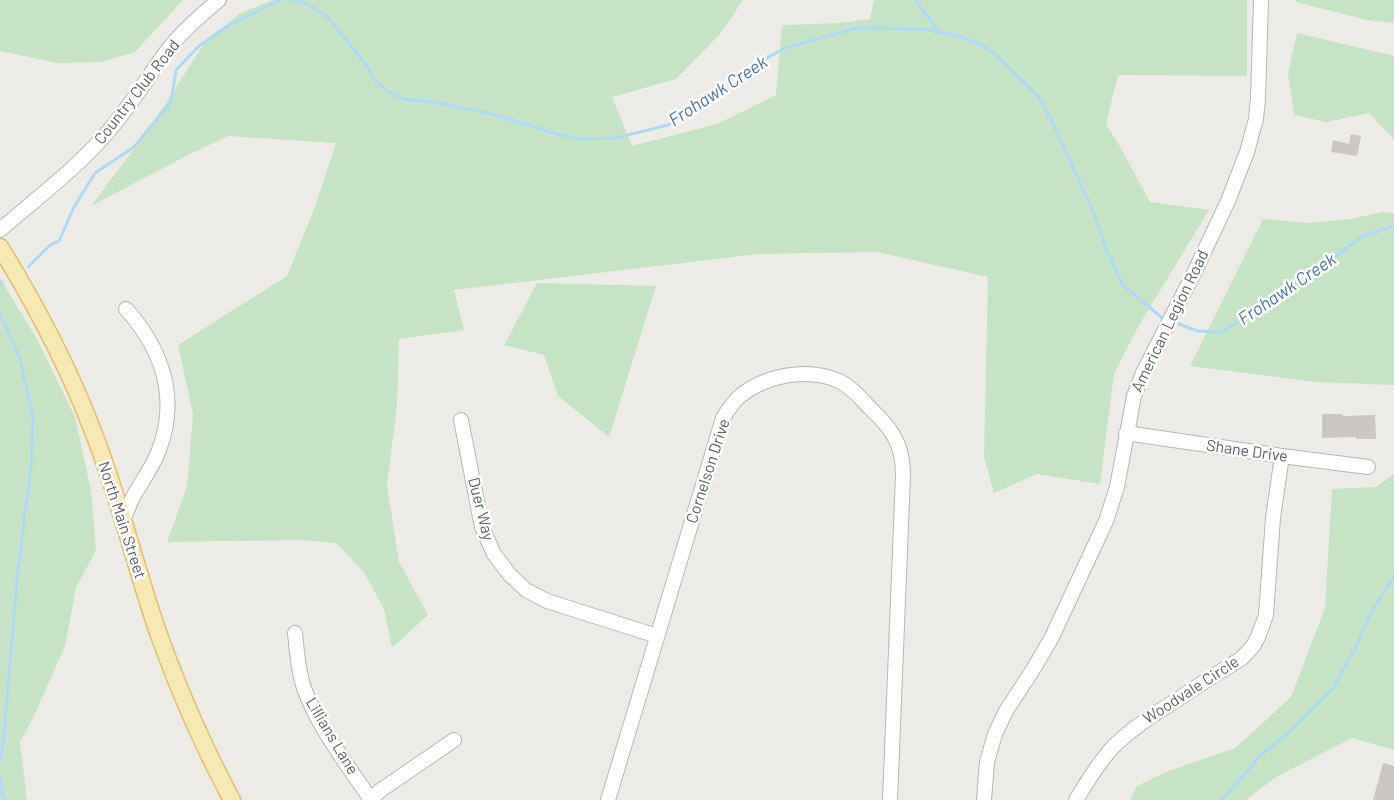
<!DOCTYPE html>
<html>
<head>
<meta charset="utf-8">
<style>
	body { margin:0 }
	canvas { display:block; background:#eeece6 }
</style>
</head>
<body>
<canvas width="1394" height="800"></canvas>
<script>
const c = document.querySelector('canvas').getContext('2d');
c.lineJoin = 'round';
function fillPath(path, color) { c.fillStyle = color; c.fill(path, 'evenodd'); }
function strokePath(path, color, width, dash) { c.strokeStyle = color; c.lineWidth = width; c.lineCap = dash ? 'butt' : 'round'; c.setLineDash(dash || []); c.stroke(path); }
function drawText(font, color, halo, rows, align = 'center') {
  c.font = font + ' Barlow,sans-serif'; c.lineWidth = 5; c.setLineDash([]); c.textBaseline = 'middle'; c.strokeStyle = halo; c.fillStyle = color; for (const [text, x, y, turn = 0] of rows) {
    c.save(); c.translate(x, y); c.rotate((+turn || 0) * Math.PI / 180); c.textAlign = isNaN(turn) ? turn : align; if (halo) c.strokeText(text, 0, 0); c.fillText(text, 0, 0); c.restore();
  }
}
fillPath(new Path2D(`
	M0,0H183L135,52L101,62L57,63L0,51Z
	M272,0H743L721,33L676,79L612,97L632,146L717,124L776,95L782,25L840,23L870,19L874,0H1247V76L1118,75L1106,124L1119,145L1150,202L1209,210L1138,327L1114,374L1100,484L1037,474L994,493L984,457L988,277L877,252L758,254L454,290L464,330L399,339L397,406L387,485L399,562L428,615L392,648L384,609L364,572L336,543L303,540L167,542L187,486L193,414L178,345L287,276L316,204L336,143L228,136L188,155L91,206L149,129L205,42L239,14Z
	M1296,0H1394V23L1367,20L1296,2Z
	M1297,33L1394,56V140L1369,113L1326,122L1294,115L1288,74Z
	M1382,212L1394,213V385L1316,382L1190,366L1263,219L1308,223L1351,219Z
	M0,278L37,339L75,417L91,491L96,550L76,588L65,646L34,716L20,742L27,800H0Z
	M537,283L656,286L609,437L558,396L544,355L504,345Z
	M1394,474V750L1352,738L1276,777L1246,800H1130L1137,786L1166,772L1235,748L1291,697L1325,608L1332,489L1376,487Z`), '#c6e3c5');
strokePath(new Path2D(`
	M291,0L305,3L326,15L367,66L374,79L387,91L404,99L432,102L488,113L554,133L580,139L616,138L668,125L689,111L719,88L742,72L785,48L857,28L924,29L958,36L978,43L994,53L1038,96L1052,121L1096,218L1107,252L1123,285L1161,317L1165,319
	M915,0L938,30
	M28,267L50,245L59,241L74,207L95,173L134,147L171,102L176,70L199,46L226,27L280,0
	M0,284L2,282
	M0,313L20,359L33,417L31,466L18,570L3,744L0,760
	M1174,322L1197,331L1221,332L1255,312L1304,279L1363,236L1394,226
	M0,776L4,800
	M1222,800L1260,756L1288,733L1332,689L1355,649L1369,616L1394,576`), '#aed9f6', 3);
fillPath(new Path2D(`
	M1351,134L1361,136L1357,156L1331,152L1333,140L1349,144Z
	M1322,414H1342L1343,416L1375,415L1376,439H1356V437L1322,438Z
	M1383,763L1394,766V800H1373Z`), '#cac7c2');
const minor = new Path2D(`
	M0,230C38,197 80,166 112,127C132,103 148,77 166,52C181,32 200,16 219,0
	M461,420L482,527L494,554L510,575L526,590L547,601L657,636
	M1126,433L1282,456L1368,467
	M123,520C126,513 129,506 132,499C141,482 153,467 159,450C179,398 162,349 126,309
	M295,633C297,651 298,671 304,688C317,726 349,767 371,800
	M371,799L381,790L454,740
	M608,800L723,418C728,410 733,402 740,396C766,375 808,367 839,381C852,387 861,399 870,408C892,429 903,444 903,475L890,800
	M984,800L987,762L995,734L1006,711L1034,668L1052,637L1106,521L1117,487L1134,396L1143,373L1195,271L1228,201L1247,152L1256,119L1258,99L1261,0
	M1076,800C1087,782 1098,763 1113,747C1133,727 1156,713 1180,698C1200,684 1221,671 1242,658L1253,646L1258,637L1266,615L1273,518L1282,456`);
const major = new Path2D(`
	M0,247C37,307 69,368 94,434C120,500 136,570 160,638C180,693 204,748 232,800`);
strokePath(minor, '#b3b6b9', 16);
strokePath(major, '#e2bc6b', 19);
strokePath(minor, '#fff', 14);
strokePath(major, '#f6e9b3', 16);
drawText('16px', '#5e6164', '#fff', [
	["Country Club Road",137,92,-52],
	["American Legion Road",1170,321,-64],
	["Shane Drive",1247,451,8],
	["Cornelson Drive",708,471,-72],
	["Duer Way",481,509,76],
	["North Main Street",122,520,72],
	["Woodvale Circle",1191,690,-33],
	["Lillians Lane",332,736,59]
]);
drawText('italic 18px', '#49759e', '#fff', [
	["Frohawk Creek",718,91,-33],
	["Frohawk Creek",1287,289,-34]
]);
</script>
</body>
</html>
